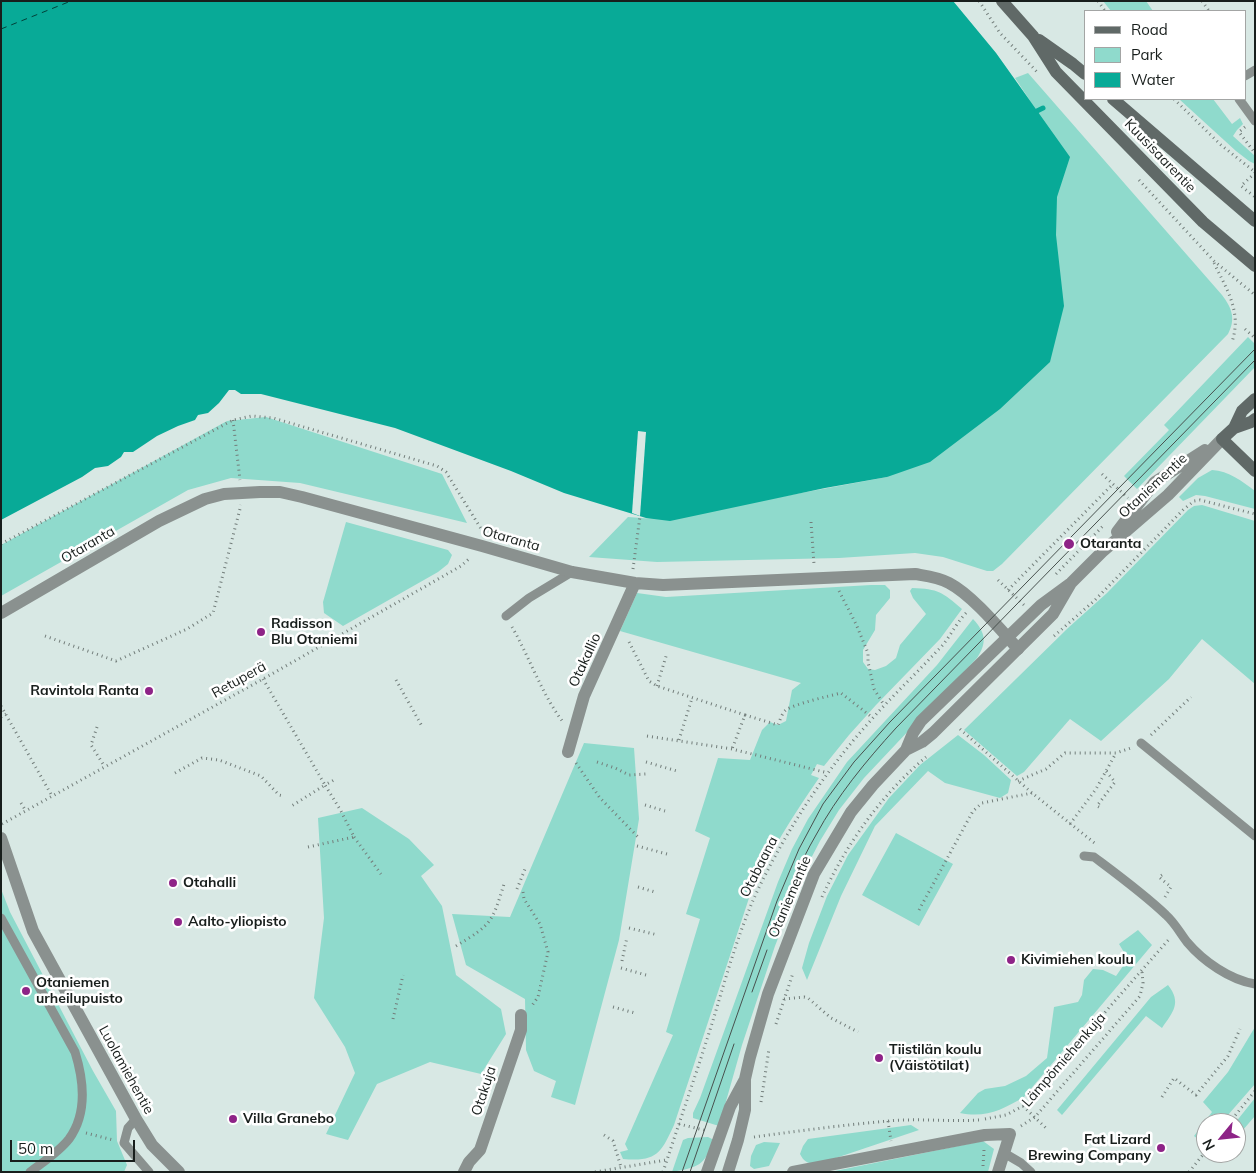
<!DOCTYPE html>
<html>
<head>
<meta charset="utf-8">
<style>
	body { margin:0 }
	#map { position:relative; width:1256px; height:1173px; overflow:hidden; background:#d8e8e4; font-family:Mulish,sans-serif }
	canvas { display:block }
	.frame { position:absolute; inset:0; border:2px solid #181e1c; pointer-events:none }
	.legend { position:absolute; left:1084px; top:10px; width:162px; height:90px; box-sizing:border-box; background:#fff; border:1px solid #a3a5a4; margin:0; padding:6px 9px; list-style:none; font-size:15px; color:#181e1c }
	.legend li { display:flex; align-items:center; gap:10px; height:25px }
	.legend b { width:25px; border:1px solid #a3a5a4 }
	.north { position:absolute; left:1196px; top:1113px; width:50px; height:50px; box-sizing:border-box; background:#fff; border:1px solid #a3a5a4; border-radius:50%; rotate:242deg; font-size:14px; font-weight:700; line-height:20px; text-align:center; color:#181e1c }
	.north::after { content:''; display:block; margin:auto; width:18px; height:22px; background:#8e2387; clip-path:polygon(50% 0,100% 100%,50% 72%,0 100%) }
	.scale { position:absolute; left:10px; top:1140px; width:125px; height:22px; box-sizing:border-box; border:2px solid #181e1c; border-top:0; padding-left:6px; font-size:15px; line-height:18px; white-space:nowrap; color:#181e1c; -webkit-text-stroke:4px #fff; paint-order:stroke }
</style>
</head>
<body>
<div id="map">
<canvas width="1256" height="1173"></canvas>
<div class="frame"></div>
<ul class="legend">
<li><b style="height:6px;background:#606967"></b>Road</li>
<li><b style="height:14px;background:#8fdacc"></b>Park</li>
<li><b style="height:14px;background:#08aa97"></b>Water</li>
</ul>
<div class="north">N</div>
<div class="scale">50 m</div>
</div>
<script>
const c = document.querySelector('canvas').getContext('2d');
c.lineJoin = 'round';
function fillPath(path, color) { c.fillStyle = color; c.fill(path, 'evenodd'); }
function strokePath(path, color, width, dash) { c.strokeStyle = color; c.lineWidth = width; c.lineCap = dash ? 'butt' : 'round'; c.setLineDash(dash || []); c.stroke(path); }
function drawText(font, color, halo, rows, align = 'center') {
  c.font = font + ' Mulish,sans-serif'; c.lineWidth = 5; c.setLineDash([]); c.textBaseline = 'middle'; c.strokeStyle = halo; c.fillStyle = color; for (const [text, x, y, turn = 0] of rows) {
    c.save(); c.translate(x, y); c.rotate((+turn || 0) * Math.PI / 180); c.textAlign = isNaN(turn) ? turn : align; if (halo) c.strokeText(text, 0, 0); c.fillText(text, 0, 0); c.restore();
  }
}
fillPath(new Path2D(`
	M953,1L996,53L1031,102L1015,78L1028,73L1222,295C1232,308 1236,319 1228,334L1002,564L993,571H987L943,557L915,553L839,558L657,562L589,557L628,517L655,519L646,518L774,498L887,477L899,460Z
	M1103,1H1146L1153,11H1111Z
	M1179,99H1213L1232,124L1240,118L1243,124L1237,130L1233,136L1255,156V164L1249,161L1236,151Z
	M1248,337L1255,344V367L1137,489L1124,476L1169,430L1164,425Z
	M266,417L442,474L467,523L300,483L231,478L188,490L1,596V545L227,421Z
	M1212,470C1229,471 1242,481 1255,491V509L1205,496L1196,495L1183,501L1179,497L1198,478Z
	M1202,505L1255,521V684L1202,639L1169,679L1101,741L1070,719L1024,772L1017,776L964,730L1068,628L1107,593L1188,510L1194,506Z
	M346,522L448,550L452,555L448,564L438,572L343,626L324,613L323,602Z
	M871,585H885L890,590V598L876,615L875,630L863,650V662L868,669L875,670L886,666L896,658L900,645L926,614L913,598L910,591L912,588C939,589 942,592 962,609L940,639L876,705L849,735L824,766L817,764L811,775L819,778C793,815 769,854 750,895L674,1125C661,1153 657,1162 623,1159L620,1152L628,1150L625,1144L673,1035L666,1032L700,919L686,914L710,838L695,831L718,758L750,760L762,730L770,722L778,725L786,721L792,690L801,683L620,631L637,593L666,597Z
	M973,619C986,633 987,643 977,658L864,778L839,810L820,841L804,872L775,946L742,1045L719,1126L693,1118V1113L700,1098L778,882L792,849L808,819L847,762L937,665Z
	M958,735L984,755L1011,780L1008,793L1000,798L945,783L928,771L875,826L841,896L807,980L802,968L809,943L827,896L848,855L889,798L920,765Z
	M584,743L634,748L639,819L619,940L575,1105L551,1097L556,1081L534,1071L526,1050L525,999L466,965L452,914L510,917Z
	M362,808L409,839L434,865L421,876L442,906L456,975L501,1009L506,1034L481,1074L430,1062L377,1084L348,1140L326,1134L355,1073L345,1047L314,998L324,918L318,818Z
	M896,833L953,864L919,926L862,895Z
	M1,889L10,912L93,1071L116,1111L117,1141L127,1165L124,1172H1Z
	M1138,930L1152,945L1024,1097C1002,1110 986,1118 960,1113L978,1093L985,1089L1005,1086L1026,1076L1047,1058L1054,1007L1078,1002L1082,995L1084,980L1093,969L1103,970L1116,976L1128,959L1119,944Z
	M1168,985C1182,1003 1173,1012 1162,1028L1146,1016L1062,1115L1057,1110L1151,997Z
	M1255,1027V1084L1221,1123H1206V1140L1203,1143L1194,1136L1212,1112L1203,1102L1228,1072Z
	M1255,1098V1116L1236,1138V1123H1235Z
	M911,1125L919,1130L821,1163C810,1164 805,1164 800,1154L803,1146L808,1139Z
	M708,1137L714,1140C704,1166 699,1167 672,1172L683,1140L688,1138Z
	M983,1141L994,1149L988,1172H830Z
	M764,1142L780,1143L769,1166L754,1169L750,1166L751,1156L756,1145Z`), '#8fdacc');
fillPath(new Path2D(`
	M1,1H953L996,53L1070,157L1057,197L1056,235L1064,306L1050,362L1000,409L930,462L887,477L825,488L670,521L646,518L564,493L511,471L395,428L261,394H241L235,390H229L219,403L208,413L198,415L195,420L178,426L157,436L133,452H124L121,457L108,466L95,468L82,477L1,520Z`), '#08aa97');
fillPath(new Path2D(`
	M638,431L646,432L640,516L632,513Z`), '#d8e8e4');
strokePath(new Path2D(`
	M1037,111L1043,108`), '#08aa97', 5);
strokePath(new Path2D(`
	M1,29L71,1`), '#024038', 1, [6, 5]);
strokePath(new Path2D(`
	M979,1L1000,33L1039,74
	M1098,1L1105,11
	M1202,1L1209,11
	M1174,99L1221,145L1255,172
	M1245,127L1239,132L1255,153
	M1255,173L1241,186L1255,197
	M1139,180L1214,261L1255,295
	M1214,263C1227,290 1242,312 1232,342
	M1245,329L1255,338
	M233,420L240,480
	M1102,474L1128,498
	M811,522L814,564
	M1,544L233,420L252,416L273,418L437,466L446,472L483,532
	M633,569L640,516
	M1056,574L1104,525
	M998,580L1024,605
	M1008,590L1113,484
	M839,591L856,624L868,653V662L874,689L884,705
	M512,627C530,658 541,693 563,722
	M45,636L116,661L187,629L213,613L241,505
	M1054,636L1094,601L1183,510L1194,501L1200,500L1255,514
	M629,642L649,681L657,686L745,715L732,749
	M263,679L325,785L290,807
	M396,680L423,728
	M657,686L667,653
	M1,706L52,796
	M745,715L778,725C780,720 782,713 786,710C794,704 829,696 841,693L873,718
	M1,717L6,714
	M97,727L91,745L105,767
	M960,729L1032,793L1097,845
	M1151,735L1191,697
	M647,736L732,749L828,773
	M679,740L692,698
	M597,762L615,768L629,775L646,774
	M646,762L677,771
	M576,763L600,798L638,837
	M175,773L202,758L219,760L261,776L279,795L284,796
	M1018,781L1046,769L1065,753H1116L1131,748
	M21,803L26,811
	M645,805L665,811
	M1099,807L1097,806L1115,782L1106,771
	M2,824L263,679L461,566L470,558
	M1070,824L1096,789L1116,753
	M354,837L381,874
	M637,846L667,854
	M308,847L354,837L341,811L325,785L334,780
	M1162,875L1159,877L1171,887L1165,897
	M638,887L655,892
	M517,889L525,869
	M523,892L524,899L540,924L548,952L538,997L531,1007
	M822,897C846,844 882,794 926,757
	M919,910L973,811L982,803L1032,793
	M629,928L658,935
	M456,946C492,924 492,923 504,884
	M622,961L627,937
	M621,968L646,975
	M784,999L804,997L808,998L831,1018L858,1032
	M613,1007L635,1013
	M393,1019L403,975
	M776,1024L793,973
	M1162,1097L1174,1078L1196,1095L1228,1056L1240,1029
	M761,1102L769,1049
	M1023,1106L1048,1130
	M985,1119L1006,1115L1023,1106L1170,938
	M888,1121L891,1141
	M1229,1123L1255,1091
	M679,1124L708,1131
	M1021,1126L1035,1117L1140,996L1143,983L1142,972
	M86,1133L113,1140
	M604,1135L613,1141L621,1167
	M754,1137C798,1131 843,1125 888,1121C918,1118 949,1122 980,1120
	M983,1166L984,1150
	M595,1172L666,1160
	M663,1172C680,1120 698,1069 714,1017C726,977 738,934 755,896C783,836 821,777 864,728C887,701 913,677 937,651C949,640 955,624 967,612
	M1189,1172L1206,1151`), '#737e7b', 3, [1, 4]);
strokePath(new Path2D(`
	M1245,76L1255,70
	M1239,99L1255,121
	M506,616L529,598L572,572
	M1141,743L1255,836
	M1084,856L1094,857C1118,875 1144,894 1166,915C1175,923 1180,933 1187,942C1203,961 1230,980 1255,984
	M1,918L75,1052C84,1081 88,1113 69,1139C59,1152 43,1162 30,1172
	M136,1119L128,1128L124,1143L149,1172
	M1004,1153L1021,1163L1031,1172`), '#8a918f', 9);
strokePath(new Path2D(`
	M1,613L159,521L205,499L224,494L260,492H280L302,497L482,546L572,572L635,583L663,585L915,574C927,576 938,577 949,583C972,595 1000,629 1018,649
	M568,752L584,696L635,583
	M1,838L33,931L136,1119L152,1145L179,1172
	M464,1172L469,1162L480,1150L521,1030V1015
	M793,1172L985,1135L1010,1134L998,1172`), '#8a918f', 12);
strokePath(new Path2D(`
	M1117,532L1155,482L1205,450
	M906,750L913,733L921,721L1041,605L1071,583L1102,552L1168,495L1222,439
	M707,1172L730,1107L744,1081
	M728,1172L738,1140L745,1110V1079L750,1057L768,994L814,874L851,812L873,785L906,750L922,742L933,733L1053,614L1071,583`), '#8a918f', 12);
strokePath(new Path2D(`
	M1002,1L1033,36L1056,72L1203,222L1255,266
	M1039,40L1073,64L1085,74
	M1113,99L1255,221
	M1255,419L1251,422L1234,428L1222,439L1255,471
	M1234,428L1242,411L1255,399`), '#606967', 12);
strokePath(new Path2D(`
	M776,926C787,895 799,864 816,835C837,796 866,761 896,728L1255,360
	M752,992L767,950
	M682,1172L777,901L799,849L823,804L854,762L890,722L1255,349
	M690,1172L734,1044`), '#48514e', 1);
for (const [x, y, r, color] of [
	[1069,544,6,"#8e2387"],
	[261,632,5,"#8e2387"],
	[149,691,5,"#8e2387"],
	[173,883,5,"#8e2387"],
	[178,922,5,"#8e2387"],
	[1011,960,5,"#8e2387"],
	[26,991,5,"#8e2387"],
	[879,1058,5,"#8e2387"],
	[233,1119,5,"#8e2387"],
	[1161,1148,5,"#8e2387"]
]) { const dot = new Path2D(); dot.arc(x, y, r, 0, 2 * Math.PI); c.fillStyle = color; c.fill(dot); strokePath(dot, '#fff', 2); }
drawText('14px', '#181e1c', '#fff', [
	["Kuusisaarentie",1160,156,46],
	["Otaniementie",1153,486,-43],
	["Otaranta",511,539,16],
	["Otaranta",88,545,-30],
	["Otakallio",585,660,-65],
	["Retuperä",239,680,-29],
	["Otabaana",759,867,-63],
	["Otaniementie",790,897,-67],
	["Lämpömiehenkuja",1064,1060,-49],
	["Luolamiehentie",126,1070,61],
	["Otakuja",484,1091,-72]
]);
drawText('bold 14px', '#181e1c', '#fff', [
	["Otaranta",1080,544],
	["Radisson",271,624],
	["Blu Otaniemi",271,640],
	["Ravintola Ranta",139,691,"right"],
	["Otahalli",183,883],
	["Aalto-yliopisto",188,922],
	["Kivimiehen koulu",1021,960],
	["Otaniemen",36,983],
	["urheilupuisto",36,999],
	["Tiistilän koulu",889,1050],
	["(Väistötilat)",889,1066],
	["Villa Granebo",243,1119],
	["Fat Lizard",1151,1140,"right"],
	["Brewing Company",1151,1156,"right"]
], 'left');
</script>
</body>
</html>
